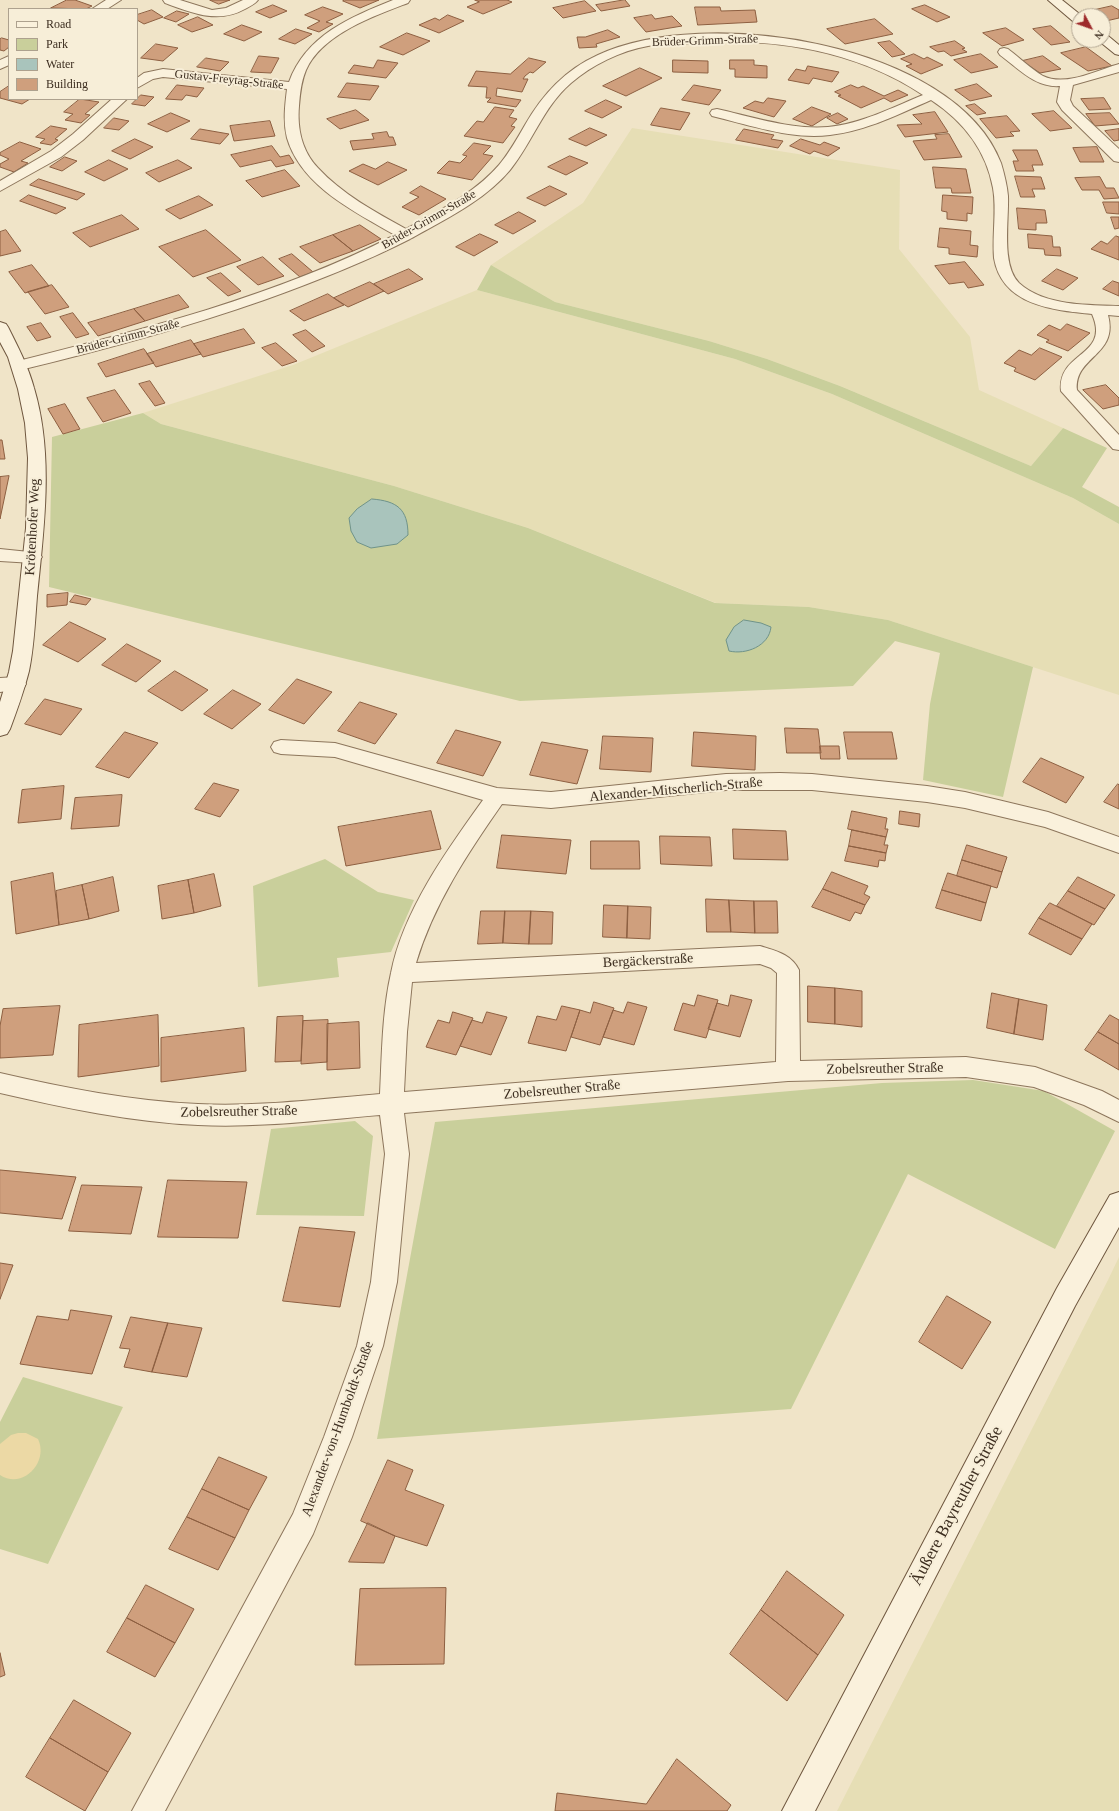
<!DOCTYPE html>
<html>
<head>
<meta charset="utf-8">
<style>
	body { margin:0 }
	#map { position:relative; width:1119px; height:1811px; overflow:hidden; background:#f0e4c8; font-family:"Times New Roman",serif }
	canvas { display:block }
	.legend { position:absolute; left:8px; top:8px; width:130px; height:92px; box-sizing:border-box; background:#f7eed8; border:1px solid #ada18e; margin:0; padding:5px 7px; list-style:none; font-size:12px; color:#3d2e20 }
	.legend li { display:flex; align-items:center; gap:8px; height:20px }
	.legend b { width:20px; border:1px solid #ada18e }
	.north { position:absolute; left:1071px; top:8px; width:40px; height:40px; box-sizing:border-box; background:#f7eed8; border:1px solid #ada18e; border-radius:50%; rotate:131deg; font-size:11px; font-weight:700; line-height:16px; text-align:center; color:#3d2e20 }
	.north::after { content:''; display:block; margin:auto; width:14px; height:18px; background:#9e2a2b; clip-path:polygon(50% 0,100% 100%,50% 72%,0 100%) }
</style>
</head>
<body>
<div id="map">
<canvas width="1119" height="1811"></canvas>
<ul class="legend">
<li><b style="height:5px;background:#faf1dc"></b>Road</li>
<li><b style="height:11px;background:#c9cf9b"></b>Park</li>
<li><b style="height:11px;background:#a9c4bc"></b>Water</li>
<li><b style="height:11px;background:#cf9f7d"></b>Building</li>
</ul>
<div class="north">N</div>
</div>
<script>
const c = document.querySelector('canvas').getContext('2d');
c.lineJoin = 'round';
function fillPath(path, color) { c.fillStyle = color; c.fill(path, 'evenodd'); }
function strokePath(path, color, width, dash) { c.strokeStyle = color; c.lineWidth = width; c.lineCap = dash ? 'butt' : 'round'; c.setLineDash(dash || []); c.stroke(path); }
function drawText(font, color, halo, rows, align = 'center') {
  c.font = font + ' "Times New Roman",serif'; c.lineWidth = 4; c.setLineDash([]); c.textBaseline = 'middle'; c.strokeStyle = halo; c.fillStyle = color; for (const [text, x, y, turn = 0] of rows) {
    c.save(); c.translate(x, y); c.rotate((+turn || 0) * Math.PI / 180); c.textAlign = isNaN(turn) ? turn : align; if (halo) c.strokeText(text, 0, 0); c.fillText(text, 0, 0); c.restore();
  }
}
fillPath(new Path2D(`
	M632,128L900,170L899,249L970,337L979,390L1063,428L1031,466L840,386L767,359L709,341L555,302L491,265L583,203Z
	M477,290L735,359L832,394L1073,498L1119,524V695L888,620L809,607L716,603L528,528L394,486L161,424L143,413L293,365Z
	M1119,1257V1811H837L1108,1280Z`), '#e6deb5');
fillPath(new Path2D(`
	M491,265L555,302L709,341L767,359L840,386L1031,466L1063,428L1107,448L1082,487L1119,507V524L1073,498L832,394L735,359L477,290Z
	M143,413L161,424L394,486L528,528L715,603L809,607L888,620L1033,667L1003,797L923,780L930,704L940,653L895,641L853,686L520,701L49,587L52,437Z
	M325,859L378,892L414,900L391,952L337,958L339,977L258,987L253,886Z
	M973,1080L1044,1091L1115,1131L1055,1249L908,1174L791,1409L377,1439L435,1122L882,1083Z
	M355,1121L373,1136L364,1216L256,1215L271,1129Z
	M23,1377L123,1407L48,1564L0,1549V1422Z`), '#c9cf9b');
fillPath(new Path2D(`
	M18,1433H26L38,1439C49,1462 23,1490 0,1475V1444L11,1435Z`), '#ecd9a5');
const water = new Path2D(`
	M372,499C397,501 408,509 408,535L397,544L371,548L357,542L351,531L349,518L357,509Z
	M744,620L761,623L771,627C769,646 746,655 729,651L726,640L734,627Z`);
fillPath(water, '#a9c4bc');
strokePath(water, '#6f938a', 1);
const building = new Path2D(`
	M67,0H75L92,6L86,9L51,8Z
	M210,0H230L219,4Z
	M345,0H379L360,8L343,1Z
	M475,0H507L512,2L483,14L467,7L479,2Z
	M625,0L630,6L601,11L596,5Z
	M585,1L596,11L563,18L553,8Z
	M273,5L287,11L270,18L256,12Z
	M925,5L950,17L937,22L912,9Z
	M1112,6L1119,10V18L1106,21L1103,19V16H1099L1090,11Z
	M323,7L343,14L326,22L333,24L319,32L307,28L320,21L305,15Z
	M695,7H720L721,11L755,10L757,22L698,25Z
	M152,10L163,17L144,24L137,20V15Z
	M177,11L189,14L176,22L164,18Z
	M448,15L464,21L439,33L419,25L435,18L439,20Z
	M652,15L655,19L672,16L682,26L646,32L634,18Z
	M198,17L213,25L192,32L178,25Z
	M875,19L893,34L845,44L827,29Z
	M242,25L262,32L244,41L224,34Z
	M1051,26L1070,42L1051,45L1033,29Z
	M1006,28L1024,40L1002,46L983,33Z
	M296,29L312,34L295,44L279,39Z
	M608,30L620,37L596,44L597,47L579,48L577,37H585Z
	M407,33L430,41L403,55L380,47Z
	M2,38L9,40V47L4,51L0,50V39Z
	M890,41L905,54L892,57L878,43Z
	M955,41L965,48L962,49L967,52L951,56L944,51L938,52L930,47Z
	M156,44L178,48L163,61L141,58Z
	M1086,47L1112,66L1088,71L1061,53Z
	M914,54L924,59L927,57L943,65L921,74L906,66L912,64L901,59Z
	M981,54L998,67L971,73L954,60Z
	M259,56L279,58L271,73L251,72Z
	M1043,56L1061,69L1040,73L1022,61Z
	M206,58L229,62L220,71L197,67Z
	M529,58L546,62L533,73L530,72L525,76L523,79H528L522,92L497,88L496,96L521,100L516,107L487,102L491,98H486L487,87L468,86L476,71L510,74Z
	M378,60L398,63L386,78L348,73L354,65L373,68Z
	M673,60L708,61V73L673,72Z
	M730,60H754V65L767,66V78L735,77V69H730Z
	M808,66L839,72L832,82L813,78L809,84L788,80L796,69L805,71Z
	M640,68L662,78L626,96L603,86Z
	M347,83L379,86L370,100L338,97Z
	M977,84L992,96L970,101L955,90Z
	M177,85L204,88L197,97L186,95L182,100L166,99Z
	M694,85L721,90L709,105L682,100Z
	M851,85L858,88L863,86L884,96L898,90L908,95L891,102L884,98L861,108L838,96L841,95L835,92Z
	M9,86V99H30L22,104L0,98V92Z
	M141,95L154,97L145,106L132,104Z
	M768,98L786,101L774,117L743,108L755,101L763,103Z
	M1104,98L1111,109L1089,110L1081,99Z
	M80,99L99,102L85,114L90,115L81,123L65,120L73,114L64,112Z
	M606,100L622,107L602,118L585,111Z
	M975,104L986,113L977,115L966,106Z
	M495,107L514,110L509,117L517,119L511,126L515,127L503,143L464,136L477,121L483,122Z
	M812,107L831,114L812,126L793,119Z
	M661,108L690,113L680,130L651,125Z
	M356,110L369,120L340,129L327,119Z
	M1054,111L1072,128L1050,131L1032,114Z
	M935,112L948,132L905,137L897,125L922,124L913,115Z
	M171,113L190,121L167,132L148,124Z
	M838,113L848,119L837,124L827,118Z
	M1110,113L1119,124L1095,126L1086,114Z
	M1007,116L1020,131L1010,132L1014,136L996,138L980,119Z
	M114,118L129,121L119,130L104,128Z
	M270,121L275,136L234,141L230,126Z
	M51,126L67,129L55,139L58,140L51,145L40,143L45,139L36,137Z
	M590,128L607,135L586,146L569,139Z
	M200,129L229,134L220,144L191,139Z
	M744,129L774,135L771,139L783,141L778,148L736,140Z
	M1119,129V140L1114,141L1105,131Z
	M387,132L389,137H393L396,145L353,150L350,141L374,139L372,134Z
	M949,134L962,157L924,160L913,141L937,139L935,135Z
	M135,139L153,147L130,159L112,151Z
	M801,139L820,145L824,142L840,148L828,156L814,151L810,154L790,146Z
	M20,142L41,149L21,161L28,163L14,172L0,167V164L9,159L0,155V153Z
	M474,143L491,146L483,154L493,156L472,180L437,173L449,161L460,163L467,156L463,155Z
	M272,146L280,157L289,155L294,163L276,167L271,160L240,167L231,155Z
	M1097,147L1104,162H1080L1073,148Z
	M1013,150H1037L1043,165H1032L1034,171H1016L1013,161H1018Z
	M570,156L588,163L566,175L548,167Z
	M65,157L77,161L62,171L50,167Z
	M109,160L128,169L104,181L85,172Z
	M178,160L192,168L159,182L146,173Z
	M388,162L407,170L378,185L349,171L363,164L375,169Z
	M933,167L966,169L971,193H952L951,188H936Z
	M285,170L300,186L262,197L246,181Z
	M1015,176L1041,177L1045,189H1032L1035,197H1021Z
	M1100,177L1106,188H1114L1119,198L1104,199L1099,190H1082L1075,178Z
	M39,179L85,194L77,200L30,185Z
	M421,186L446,199L419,215L402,207L419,197L410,193Z
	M550,186L567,194L545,206L527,198Z
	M29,195L66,208L56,214L20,201Z
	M943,195L973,197L972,214L967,213V221L947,219V212L942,211Z
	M199,196L213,205L180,219L166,210Z
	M1103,202H1119V214L1107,213Z
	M1017,208L1045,210L1047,223H1036V230L1019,229Z
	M519,212L536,221L513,234L495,225Z
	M122,215L139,229L90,247L73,233Z
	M1111,217H1119V228L1115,229Z
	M360,225L381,239L353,251L333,235Z
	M940,228L971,231L970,245L978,246L977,257L949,254V248L938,247Z
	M6,230L21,251L0,256V232Z
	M206,230L241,260L193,277L159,247Z
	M480,234L498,242L474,256L456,247Z
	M1028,234L1052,236L1053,247H1060L1061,256L1045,255L1044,249L1029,248Z
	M333,235L353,251L320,263L300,247Z
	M1116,236L1119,237V260L1091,249L1101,241L1107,244Z
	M292,254L313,272L300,277L279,259Z
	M263,257L284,276L258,285L237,267Z
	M965,262L984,285L968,288L964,282L949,284L935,266Z
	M32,265L49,286L25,293L9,272Z
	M409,269L423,279L388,294L374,284Z
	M1057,269L1078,278L1063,290L1042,281Z
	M221,273L241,291L228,296L207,278Z
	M1113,281L1119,283V296L1103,289Z
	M370,282L384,291L348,307L334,298Z
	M52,285L69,307L45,314L28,292Z
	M328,294L344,305L304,321L290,311Z
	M179,295L189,307L145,321L134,309Z
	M134,309L145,321L98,336L88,323Z
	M73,313L89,334L76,338L60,317Z
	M41,323L51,337L37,341L27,327Z
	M1067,324L1090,333L1068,351L1046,342L1049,340L1037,335L1049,325L1060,330Z
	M244,329L255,343L203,357L194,344Z
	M306,330L325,346L312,352L293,335Z
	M191,340L201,354L156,367L147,354Z
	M276,343L297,361L282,366L262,348Z
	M1040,348L1062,357L1035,380L1014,371L1016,368L1004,363L1019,350L1031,355Z
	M144,349L154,363L106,377L98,364Z
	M150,381L165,403L155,406L139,384Z
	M1106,385L1119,398V405L1103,409L1083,390Z
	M115,390L131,413L103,422L87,398Z
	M65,404L80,429L63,434L48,409Z
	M0,440H2L5,459H0Z
	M9,476L0,519V477Z
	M68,593L67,605L47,607V595Z
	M75,595L91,599L86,605L70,602Z
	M70,622L106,639L78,662L43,645Z
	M127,644L161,661L136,682L102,665Z
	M175,671L208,690L182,711L148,691Z
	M297,679L332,692L304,724L269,710Z
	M233,690L261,704L232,729L204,714Z
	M45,699L82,709L61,735L25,724Z
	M360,702L397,714L375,744L338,731Z
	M785,728L818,729L821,753H787Z
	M456,730L501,742L483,776L437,763Z
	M125,732L158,743L129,778L96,767Z
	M694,732L756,736L755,770L692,766Z
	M844,732H892L897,759H848Z
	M603,736L653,738L651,772L600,769Z
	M542,742L588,750L577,784L530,775Z
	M820,746H839L840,759H821Z
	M1041,758L1084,777L1066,803L1023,782Z
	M214,783L239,790L220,817L195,809Z
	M1118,784L1119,785V809L1104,802Z
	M64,786L61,819L18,823L22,790Z
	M122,795L119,826L71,829L75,798Z
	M431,811L441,849L346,866L338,827Z
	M852,811L887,818L885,829H888L886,837L848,829Z
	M900,811L920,814L919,827L899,824Z
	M733,829L786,831L788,860L734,859Z
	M852,830L886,837L884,845H888L886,853L849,846Z
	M502,835L571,840L566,874L497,868Z
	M660,836L710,837L712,866L661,864Z
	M591,841H639L640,869H591Z
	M967,845L1007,857L1002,872L962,860Z
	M849,846L886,853L885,861L879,860L878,867L845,861Z
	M962,860L1002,872L997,888L957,876Z
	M832,872L868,886L864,894L870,897L865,905L823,889Z
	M53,873L59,925L16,934L11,882Z
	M948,873L991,886L986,903L942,890Z
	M214,874L221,906L194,913L188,880Z
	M113,877L119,911L89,919L82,885Z
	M1078,877L1115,895L1105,909L1068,891Z
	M188,880L194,913L162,919L158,886Z
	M82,885L89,919L59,925L56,891Z
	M823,889L865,905L861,914L855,912L850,921L812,907Z
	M942,890L986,903L981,921L936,908Z
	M1068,891L1105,909L1094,925L1057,906Z
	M706,899L729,900L731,932H707Z
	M729,900L754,901L755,933L731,932Z
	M754,901H777L778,933H755Z
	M1050,903L1092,924L1082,939L1039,918Z
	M604,905L628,906L627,938L603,937Z
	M628,906L651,907L650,939L627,938Z
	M481,911H505L503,943L478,944Z
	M505,911H531L529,944L503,943Z
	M531,911L553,912L552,944H529Z
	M1039,918L1082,939L1071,955L1029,934Z
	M808,986L835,988V1024L808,1022Z
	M835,988L862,991V1027L835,1024Z
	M992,993L1019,999L1014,1034L987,1028Z
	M698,995L718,1000L706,1038L674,1030L683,1003L694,1006Z
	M731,995L752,1000L740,1037L708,1029L717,1003L728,1006Z
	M1019,999L1047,1005L1043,1040L1014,1034Z
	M594,1002L614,1008L600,1045L571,1037L580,1010L590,1013Z
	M628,1002L647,1007L634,1045L603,1037L613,1010L623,1013Z
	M60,1006L53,1055L0,1058V1026L3,1009Z
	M562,1006L580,1010L566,1051L528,1043L537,1016L556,1020Z
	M453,1012L473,1018L456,1055L426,1047L438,1020L449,1023Z
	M487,1012L507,1017L491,1055L460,1046L472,1020L482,1023Z
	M158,1015L159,1066L78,1077L79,1025Z
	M1110,1015L1119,1020V1044L1098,1032Z
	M303,1016L301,1061L275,1062L277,1017Z
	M328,1020L327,1062L301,1064L303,1021Z
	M359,1022L360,1068L327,1070V1024Z
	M244,1028L246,1071L161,1082V1038Z
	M1098,1032L1119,1044V1070L1085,1050Z
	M0,1170L76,1177L62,1219L0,1213Z
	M168,1180L247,1182L238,1238L158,1237Z
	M82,1185L142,1187L131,1234L69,1231Z
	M300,1227L355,1232L340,1307L283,1301Z
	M0,1263L13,1265L0,1299Z
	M947,1296L991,1322L962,1369L919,1342Z
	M71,1310L112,1316L92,1374L20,1364L37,1316L68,1320Z
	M131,1317L168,1323L152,1372L124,1367L130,1349L120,1348Z
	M168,1323L202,1328L187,1377L152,1372Z
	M219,1457L267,1477L249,1510L202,1489Z
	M388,1460L413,1470L405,1490L444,1505L427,1546L395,1536L361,1521Z
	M202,1489L249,1510L235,1538L187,1517Z
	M187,1517L235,1538L218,1570L169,1549Z
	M368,1523L395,1536L384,1563L349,1562Z
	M787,1571L844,1615L818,1655L761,1610Z
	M146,1585L194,1609L175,1643L127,1618Z
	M446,1588L444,1664L355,1665L360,1589Z
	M761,1610L818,1655L787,1701L730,1654Z
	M127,1618L175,1643L155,1677L107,1652Z
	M0,1653L5,1675L0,1677Z
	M74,1700L131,1733L108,1772L50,1738Z
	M50,1738L108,1772L85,1811L26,1777Z
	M677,1759L731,1805L727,1811H555L557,1793L646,1804Z`);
fillPath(building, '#cf9f7d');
strokePath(building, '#8d5f41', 1);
const street = new Path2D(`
	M106,0H121L107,9H92Z
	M163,0H180L212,10L226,8L243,0H258C255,4 250,6 245,9C218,24 192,13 165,3Z
	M393,0H410L408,3C374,16 322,34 306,70C301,82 300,93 299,106C297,129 302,151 318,168C342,194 375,212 406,229C438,211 474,194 499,165C509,153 517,139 525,125C543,94 565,70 598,55C703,5 955,42 1001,163C1004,173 1007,185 1008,196C1009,220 1001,265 1019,283C1044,306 1088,305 1119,306V316L1108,315C1119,356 1074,356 1077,390L1119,435V450L1113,449L1061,391C1057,351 1111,357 1092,314C1052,310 1002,305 994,258C992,235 997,210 993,188C986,150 963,121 931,100C899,114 866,131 830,135C792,140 749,125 712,116L710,113L712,110L717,109C753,117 791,130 828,127C861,124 893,107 923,95C856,50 772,37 693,43C679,44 663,43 648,46C620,51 592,65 571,83C543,107 532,143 510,170C484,201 444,220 410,239C363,263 314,282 264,300C184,328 103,350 20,370L14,368L12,365L14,362C142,330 277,296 395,235C355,212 301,186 287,138C283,122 285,105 287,89L163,77L153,79L137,88V78L144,73L163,69L289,82C306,35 351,17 393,0Z
	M1004,48L1008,49C1020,58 1031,69 1043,76C1066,87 1097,70 1119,64V72L1073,85L1070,100L1073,106L1119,149V162L1114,161L1062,110L1057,102L1060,86C1035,88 1018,68 1000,55L998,52L1000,49Z
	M9,56V65L0,69V60Z
	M112,99H127L83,140L61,157L0,191V181L51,151L73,134Z
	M0,549L39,553L42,557L39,561L33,563L0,561Z
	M16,677L23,679L26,684L23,689L0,692V678Z
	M281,740L335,743L497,788L551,792L726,774L780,773L812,774L927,786L965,792L1048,812L1119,837V853L1045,827L965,808L927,802L812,790H726L551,808L502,804C467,854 434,904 416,963L760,946C776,951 791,954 799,970L800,1061L966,1057L1035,1067L1102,1091L1119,1100V1122L1084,1105L1034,1087L966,1077L788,1081L404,1113L409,1154L397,1282L383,1346L352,1437L313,1534L165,1811H132L293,1514L324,1437L357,1346L371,1282L385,1154L380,1115C320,1120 259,1128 198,1125C131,1122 65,1108 0,1093V1073C65,1088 131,1101 198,1104C258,1107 319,1099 380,1094C382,1054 382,1013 391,973C403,911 447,850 483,800L335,757L281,754L274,752L271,747L274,742ZM760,964L771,968L777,973L776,1062L404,1092L407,1032L412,982Z`);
const secondary = new Path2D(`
	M1048,0H1062L1082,16H1079V24L1075,23Z
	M1103,34L1107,35L1119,45V55L1115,54L1099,41L1103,40Z
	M0,322L6,324L8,327C18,347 28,366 34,388C54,455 44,528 37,596C35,621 34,647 29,671C24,691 17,710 10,729L7,734L0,736V702L9,672L13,651L26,528L28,458L25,423L18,389L8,357L0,342Z
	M1119,1192V1227L1075,1306L815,1811H782L1057,1288L1110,1195Z`);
strokePath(street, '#8d765c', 2);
strokePath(secondary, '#6f573f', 2);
fillPath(street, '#faf1dc');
fillPath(secondary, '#faf1dc');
drawText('12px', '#3d2e20', '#f7eed8', [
	["Brüder-Grimm-Straße",705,41,-2],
	["Gustav-Freytag-Straße",229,80,6],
	["Brüder-Grimm-Straße",429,220,-30],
	["Brüder-Grimm-Straße",128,337,-15]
]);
drawText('14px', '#3d2e20', '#f7eed8', [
	["Krötenhofer Weg",33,527,-87],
	["Alexander-Mitscherlich-Straße",676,790,-5],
	["Bergäckerstraße",648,961,-3],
	["Zobelsreuther Straße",885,1069,-1],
	["Zobelsreuther Straße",562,1090,-5],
	["Zobelsreuther Straße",239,1112,-1],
	["Alexander-von-Humboldt-Straße",338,1429,-70]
]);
drawText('17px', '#3d2e20', '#f7eed8', [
	["Äußere Bayreuther Straße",957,1506,-62]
]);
</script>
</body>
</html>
